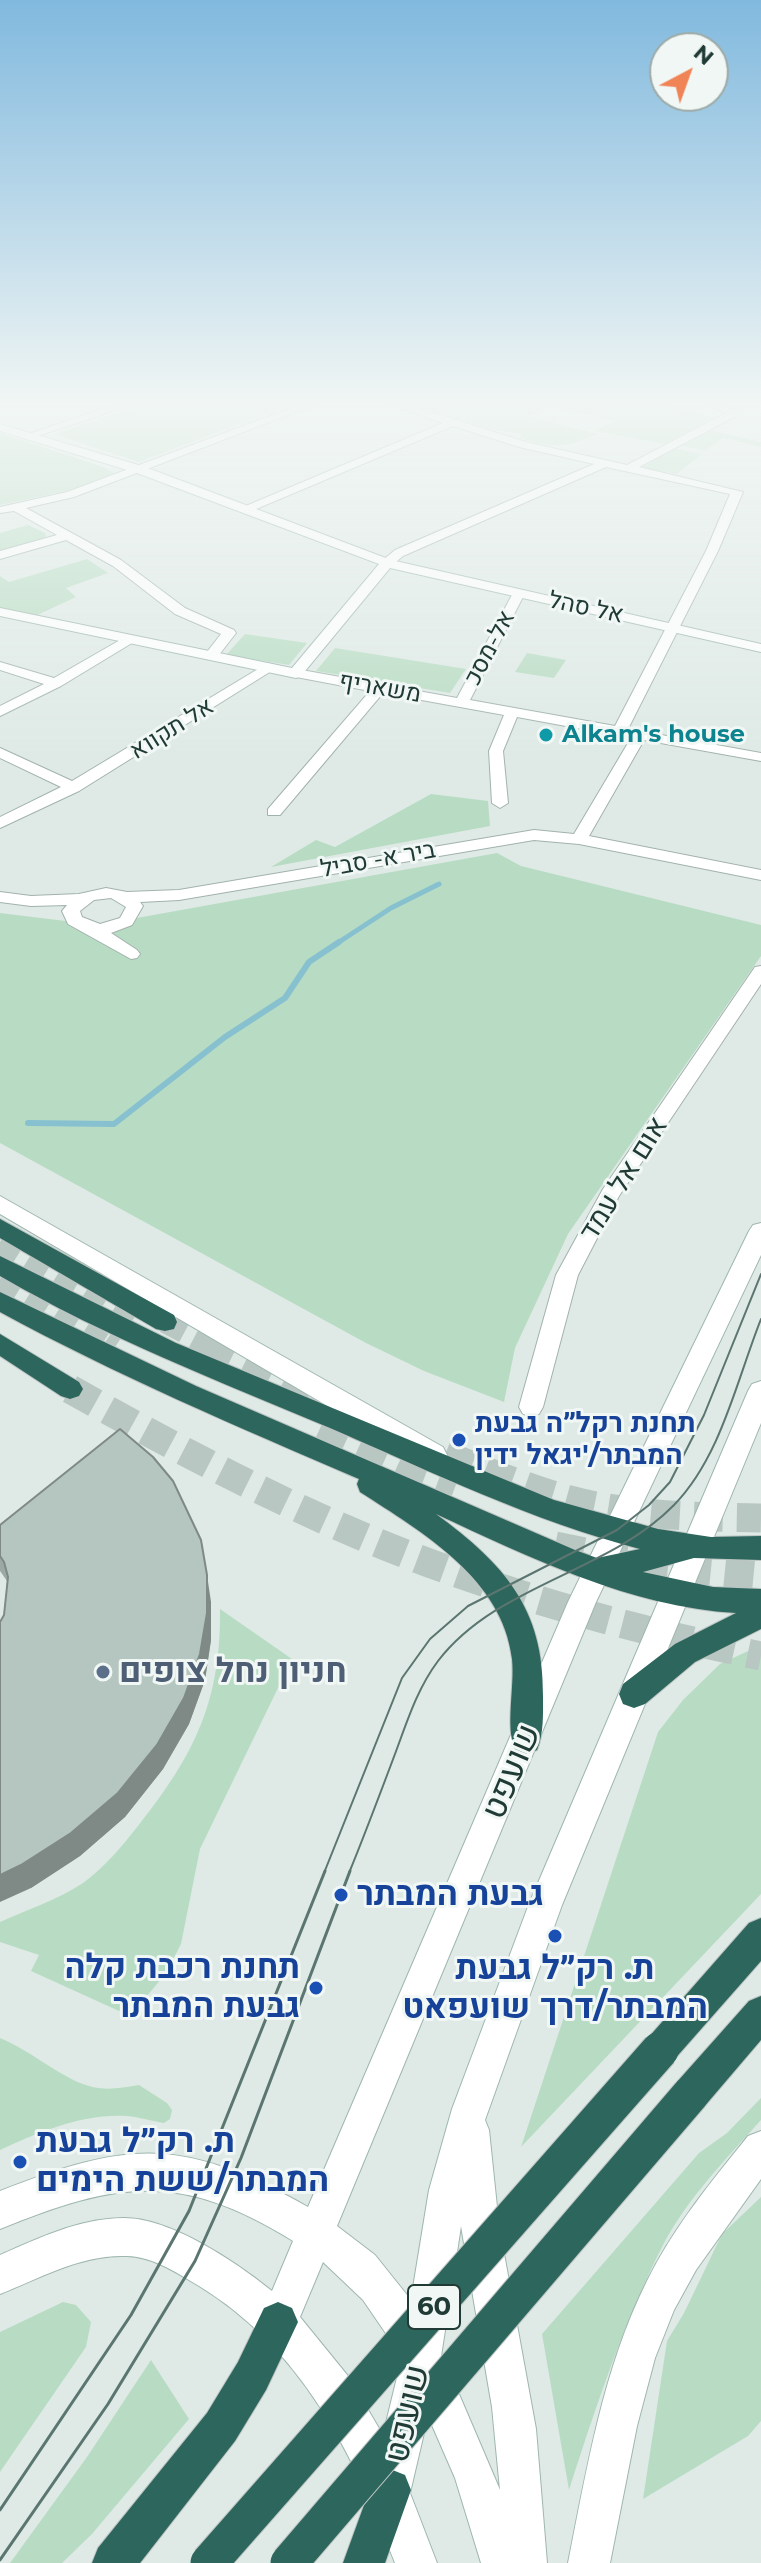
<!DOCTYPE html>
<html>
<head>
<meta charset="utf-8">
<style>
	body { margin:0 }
	#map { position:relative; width:761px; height:2563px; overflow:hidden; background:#dfeae6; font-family:Montserrat,sans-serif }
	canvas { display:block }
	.north { position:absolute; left:649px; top:32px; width:80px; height:80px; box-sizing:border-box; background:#f0f7f4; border:2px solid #9daba8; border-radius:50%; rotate:41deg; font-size:22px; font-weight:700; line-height:32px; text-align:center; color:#203a35 }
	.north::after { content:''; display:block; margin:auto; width:28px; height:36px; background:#f18457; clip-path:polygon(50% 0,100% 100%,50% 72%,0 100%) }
</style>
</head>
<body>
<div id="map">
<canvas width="761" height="2563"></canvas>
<div class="north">N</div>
</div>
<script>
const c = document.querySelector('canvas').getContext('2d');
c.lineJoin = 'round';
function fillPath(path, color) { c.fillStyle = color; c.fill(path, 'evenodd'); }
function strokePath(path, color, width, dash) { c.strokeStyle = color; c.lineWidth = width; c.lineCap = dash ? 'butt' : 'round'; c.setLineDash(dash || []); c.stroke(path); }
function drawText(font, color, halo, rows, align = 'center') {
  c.font = font + ' Montserrat,Heebo,sans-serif'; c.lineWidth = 6; c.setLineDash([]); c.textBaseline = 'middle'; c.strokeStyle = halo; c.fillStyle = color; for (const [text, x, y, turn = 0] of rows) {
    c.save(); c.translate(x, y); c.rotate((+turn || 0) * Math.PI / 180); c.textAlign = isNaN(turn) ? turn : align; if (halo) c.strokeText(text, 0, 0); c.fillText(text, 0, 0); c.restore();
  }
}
fillPath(new Path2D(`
	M151,402H299L139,462L54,434Z
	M403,402H655L715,418L664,444L594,431L615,421L554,406L529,416L597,434C562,449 557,448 520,438L521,434L490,429Z
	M710,430L761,442V447L723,438L705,451L679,445Z
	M0,433L103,467L114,473L70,490L0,505Z
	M672,448L702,454L677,474L642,468Z
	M28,525L45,533L46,537L0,552V533Z
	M87,559L108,573L66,588L76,597L33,617L0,611V576L9,582Z
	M245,634L307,643L289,665L226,655Z
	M335,648L466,669L450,693L316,671Z
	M527,653L566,660L554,678L515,672Z
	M431,794L488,801L490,826L271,867L316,840L335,847Z
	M497,853L521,866L761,925V956L568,1234L515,1348L504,1402L424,1371L366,1343L0,1143V913L98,925Z
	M220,1609L292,1659L200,1849L181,1944L166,1973L152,1990L138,2006L119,2011L31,1971L39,1955L0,1942V1922C27,1910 59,1899 83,1883C103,1869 123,1845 138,1826C195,1754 221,1701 220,1609Z
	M761,1645V1894L521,2147L658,1732L683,1700L720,1664Z
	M0,2038C30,2050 61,2078 89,2086C105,2091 122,2088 139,2085L167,2103L172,2110L170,2119L164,2123C152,2121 139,2117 127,2116C84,2113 38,2132 0,2150Z
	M761,2098V2120C726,2159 687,2199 663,2245C623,2324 596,2407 569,2490L542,2334L699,2153L727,2133Z
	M761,2197V2421L748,2436L643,2499L667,2341L684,2313L722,2234Z
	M63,2302L76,2305L91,2322L86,2347L0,2472V2332Z
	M151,2360L189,2419L92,2534L62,2563H10L87,2457Z`), '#b8dcc3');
strokePath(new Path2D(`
	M336,944L391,908L439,884`), '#87c1d0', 5);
strokePath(new Path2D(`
	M28,1123L114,1124L225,1037L285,998L309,962L339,942`), '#87c1d0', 6);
strokePath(new Path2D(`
	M0,1242L134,1325
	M0,1279L107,1346
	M165,1322L210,1346`), '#b9c7c3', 22, [22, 11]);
strokePath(new Path2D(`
	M104,1344L113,1350
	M206,1344L344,1413
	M70,1389C205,1465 344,1537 492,1585C580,1615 670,1637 761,1656
	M322,1424L409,1464L457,1482
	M445,1455C494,1474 544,1496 596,1506C650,1516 706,1517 761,1518
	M555,1546L649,1565L761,1576`), '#b9c7c3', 29, [29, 14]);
const street = new Path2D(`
	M122,402H139L35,437L26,435Z
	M307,402H322L74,497L26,508L121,560L185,608L234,630L236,633L215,660L203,657L221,634L175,614L113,566L66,540L0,559V551L57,535L14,511L0,513V507L67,492Z
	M382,402H399L526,442L627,465L726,413L701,402H716L738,411V415L639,467L743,492L718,551L628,729L761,753V761L644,740L589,836L761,870V880L579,844L534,840L179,900L140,902L143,906L132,925L111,933L137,950L140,954L137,958L131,959L68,924L62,911L67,905L31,906L0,902V892L31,896L79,894L106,888L127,892L179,890L534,830L574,834L631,738L517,717L503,751L508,803L500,808L492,803L489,751L504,715L383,693L280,815H268V809L370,691L296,677L289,673L296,669L457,698L513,593L519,589L525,593L470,700L615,726L706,551L730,494L606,467L403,556L391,566H383V560L395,550L594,464L519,447L453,426L249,512H241V508L443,423ZM111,898L126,907L120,918L100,924L82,917L80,911L94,900Z
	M127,636L134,640L132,643L61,686L0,716V706L44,684L0,670V662L54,678Z
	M268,663L275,667L273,670L79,791L0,828V817L61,787L0,758V748L72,781Z
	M761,966V984L619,1196L578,1275L543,1407L539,1414L531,1416L523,1414L519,1407L556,1275L603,1189L755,967Z`);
const secondary = new Path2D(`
	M0,424L145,467L391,560L761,644V652L390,568L301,676L296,678L0,616V608L292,668L379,564L137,473L0,431Z
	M0,1196L443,1447L447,1455L443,1463L434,1466L425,1463L0,1214Z
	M761,1223V1255L596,1602L337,2226L375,2255L411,2300L429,2190L452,2109L529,1904L748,1391L752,1384L761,1381V1423L562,1905L485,2120L489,2130L499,2226L536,2429L547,2563H481L455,2478L428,2416L410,2493L437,2563H395C354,2454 301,2348 199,2286C177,2273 154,2257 127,2256C82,2254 40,2278 0,2294V2255C39,2238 80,2218 124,2218C171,2218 236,2262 272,2291L293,2241C180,2171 118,2181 0,2229V2191C130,2140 183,2137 308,2207L568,1602L749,1231L753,1225ZM461,2226L492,2407L500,2490L447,2366L440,2363ZM323,2262L363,2300L402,2357L383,2435L348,2376L300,2317Z
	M761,2131V2179L696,2270L674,2310L655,2358L637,2426L610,2563H568C587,2468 603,2369 647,2281C673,2228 711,2182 748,2136Z`);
const highway = new Path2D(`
	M0,1219L174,1315L177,1322L174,1329L165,1331L156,1329L0,1238Z
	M0,1256L176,1343L554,1500L658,1529L711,1537L761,1536V1560L694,1558L643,1572L713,1587L761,1589V1629L695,1662L645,1704L634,1708L623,1704L619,1694L623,1684L675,1644L736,1613C631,1607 531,1558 436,1514C504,1564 544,1608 543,1696C543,1714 544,1733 537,1750L526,1754L515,1750C505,1727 515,1686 512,1659C503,1579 422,1532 360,1492L357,1484L359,1479C238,1427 116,1375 0,1312V1292L196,1386L575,1550L597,1558L640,1549C532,1521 432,1472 330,1428C218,1381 105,1337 0,1276Z
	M0,1334L79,1382L83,1389L79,1396L70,1399L61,1396L0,1356Z
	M761,1918V1961L672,2062L660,2068L648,2062L642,2050L648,2038L749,1923Z
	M761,1996V2040L703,2108L690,2113L677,2108L672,2095L677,2082L749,2001Z
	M278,2302L292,2308L298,2322L266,2390L235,2441L140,2563H92L98,2548L207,2413L238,2362L264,2308Z
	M390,2469L405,2475L411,2490L385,2563H343L375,2475Z`);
strokePath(street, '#a2b2ad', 2);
strokePath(secondary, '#9eb6af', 2);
strokePath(highway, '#bcc4c2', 2);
fillPath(street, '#fff');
fillPath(secondary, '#fff');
fillPath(highway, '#2d665d');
strokePath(new Path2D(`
	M324,1873L402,1678L430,1639L468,1606L617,1530L649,1505L670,1482L704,1415L761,1274
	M349,1873C365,1834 380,1794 395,1754C407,1722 417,1689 438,1661C497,1584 608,1573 674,1505C721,1457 737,1379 761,1319`), '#5b7670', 2);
strokePath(new Path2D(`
	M0,2510L131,2315L189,2211L325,1871
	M0,2560L108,2404L195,2261L241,2158L350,1871`), '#5b7670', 3);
const highwayBridge = new Path2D(`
	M209,2563L660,2050
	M289,2563L690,2095`);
strokePath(highwayBridge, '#bcc4c2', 39, []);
strokePath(highwayBridge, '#2d665d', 37);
fillPath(new Path2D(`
	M0,1525L211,1602V1640L205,1680L189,1724L163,1769L125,1817L80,1856L31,1888L4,1615L7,1581L0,1571Z`), '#9ca9a4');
fillPath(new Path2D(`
	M207,1575L211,1602V1640L205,1680L189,1724L163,1769L125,1817L80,1856L31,1888L0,1902V1875Z`), '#7f8a86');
const building = new Path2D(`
	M120,1429L153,1457L173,1481L201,1540L207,1575V1613L200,1654L184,1698L157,1745L118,1793L71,1833L21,1865L0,1875V1622L4,1615L8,1577L4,1562L0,1556V1525Z`);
fillPath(building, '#b5c5bf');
strokePath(building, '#7f8a86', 2);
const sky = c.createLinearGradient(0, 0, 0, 761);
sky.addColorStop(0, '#81b9de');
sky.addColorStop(0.53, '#f1f6f4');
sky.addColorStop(1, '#f1f6f400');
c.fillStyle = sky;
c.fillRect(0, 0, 761, 761);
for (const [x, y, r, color] of [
	[546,735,8,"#0f9aa8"],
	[459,1440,8,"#1a4fb4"],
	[103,1672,8,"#5c6f8a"],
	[341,1895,8,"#1a4fb4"],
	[555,1936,8,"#1a4fb4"],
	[316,1988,8,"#1a4fb4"],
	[20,2162,8,"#1a4fb4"]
]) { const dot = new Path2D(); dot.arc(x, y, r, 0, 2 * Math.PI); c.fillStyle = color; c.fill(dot); strokePath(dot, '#f0f7f4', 3); }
drawText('24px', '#203a35', '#f0f7f4', [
	["אל סהל",586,608,12],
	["אל-מסכ",490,648,-62],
	["משאריף",380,688,10],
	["אל תקווא",172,729,-32],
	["ביר א- סביל",378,860,-10]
]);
drawText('bold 24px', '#0d838f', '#f0f7f4', [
	["Alkam's house",562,735]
], 'left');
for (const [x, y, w] of [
	[434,2307,52]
]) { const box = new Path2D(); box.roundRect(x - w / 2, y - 22, w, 44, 6); c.fillStyle = '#f0f7f4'; c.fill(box); strokePath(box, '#203a35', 2); }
drawText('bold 26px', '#203a35', null, [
	["60",434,2307]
]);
drawText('28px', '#203a35', '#f0f7f4', [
	["אום אל עמד",624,1179,-58]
]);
drawText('bold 28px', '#164399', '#f0f7f4', [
	["תחנת רקל״ה גבעת",475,1424],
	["המבתר/'יגאל ידין",475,1456]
], 'left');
drawText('bold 34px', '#4e5e75', '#f0f7f4', [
	["חניון נחל צופים",119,1672]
], 'left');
drawText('34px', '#203a35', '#f0f7f4', [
	["שועפט",512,1772,-67],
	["שועפט",408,2414,-77]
]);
drawText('bold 34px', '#164399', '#f0f7f4', [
	["גבעת המבתר",357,1895],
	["תחנת רכבת קלה",300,1968,"right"],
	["גבעת המבתר",300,2007,"right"],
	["ת. רק״ל גבעת",555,1969,"center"],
	["המבתר/דרך שועפאט",555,2008,"center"],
	["ת. רק״ל גבעת",36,2142],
	["המבתר/ששת הימים",36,2181]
], 'left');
</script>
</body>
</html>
